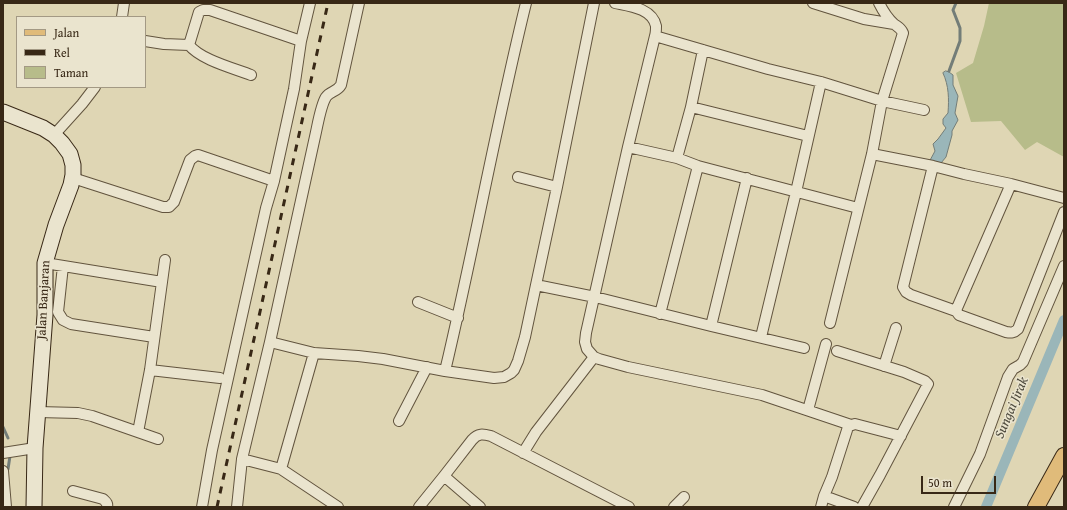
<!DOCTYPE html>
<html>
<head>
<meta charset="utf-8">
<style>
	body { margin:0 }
	#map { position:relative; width:1067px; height:510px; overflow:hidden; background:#dfd6b4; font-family:"Gentium Book Plus",serif }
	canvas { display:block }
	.frame { position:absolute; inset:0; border:4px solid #382816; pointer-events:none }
	.legend { position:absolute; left:16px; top:16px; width:130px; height:72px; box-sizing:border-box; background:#eae4ce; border:1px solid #a39984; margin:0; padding:5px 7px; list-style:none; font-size:12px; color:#382816 }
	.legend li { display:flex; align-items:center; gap:8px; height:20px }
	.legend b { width:20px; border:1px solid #a39984 }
	.scale { position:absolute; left:921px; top:476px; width:75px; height:18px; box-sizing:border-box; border:2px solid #382816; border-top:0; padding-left:5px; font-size:12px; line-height:14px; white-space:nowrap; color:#382816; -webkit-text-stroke:3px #eae4ce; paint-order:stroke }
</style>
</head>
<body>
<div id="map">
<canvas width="1067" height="510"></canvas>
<div class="frame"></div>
<ul class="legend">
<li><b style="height:5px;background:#e0bb7a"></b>Jalan</li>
<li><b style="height:5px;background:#382816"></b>Rel</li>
<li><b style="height:11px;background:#b7bc8a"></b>Taman</li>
</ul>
<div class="scale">50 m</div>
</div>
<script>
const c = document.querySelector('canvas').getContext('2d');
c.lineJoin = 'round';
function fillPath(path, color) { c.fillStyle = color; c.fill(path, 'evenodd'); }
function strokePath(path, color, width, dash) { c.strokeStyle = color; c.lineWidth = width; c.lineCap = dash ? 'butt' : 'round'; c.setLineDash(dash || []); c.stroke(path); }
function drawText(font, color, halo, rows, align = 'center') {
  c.font = font + ' "Gentium Book Plus",serif'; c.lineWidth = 3; c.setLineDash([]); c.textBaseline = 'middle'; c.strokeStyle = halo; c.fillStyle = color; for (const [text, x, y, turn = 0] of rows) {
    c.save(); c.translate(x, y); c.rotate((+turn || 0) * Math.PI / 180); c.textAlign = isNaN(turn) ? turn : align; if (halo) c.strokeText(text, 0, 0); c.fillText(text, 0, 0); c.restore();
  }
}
fillPath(new Path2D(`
	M989,3H1064V157L1037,142L1025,150L1001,121L971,122L956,73L973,63L984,26Z`), '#b7bc8a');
const water = new Path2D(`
	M946,71L949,72L953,75V85L958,96L955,113L958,120L952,131V135L946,157L941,163L928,164L935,151L933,144L938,139L946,128L943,124V119L948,113C949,99 949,86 943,73Z`);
fillPath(water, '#9ab6b9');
strokePath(water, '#737d78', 1);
strokePath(new Path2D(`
	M949,71L960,41V28L953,10L956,3
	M3,427L8,438
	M8,469L10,456`), '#737d78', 3);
strokePath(new Path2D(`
	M986,507L1064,320`), '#9ab6b9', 10);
const street = new Path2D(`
	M594,3L557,187L536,285L595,297L711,326L804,348
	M615,3C629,6 652,8 656,26C656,29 656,33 655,36L628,147L586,333L585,342L587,349L594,357L599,359L628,367L762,395L851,425
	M813,3L864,19L894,24
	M122,17L124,3
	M655,36L768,69L821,82L882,101L924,110
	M145,41L164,44L189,45L199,12L203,10H210L301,41L310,3
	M189,45C201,60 233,68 251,75
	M691,107L808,136
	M54,135L82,104L95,87
	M628,147L677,158L698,166L858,208
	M872,154L933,166L964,174L1011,184L1064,198
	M677,158L691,107L703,50
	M933,166L903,287L906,292L911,295L956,311
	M518,177L557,187
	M73,178L163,207H169L174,202L190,160L195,156L198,155L274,181L266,208L212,450L202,507
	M274,181L294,89L301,41
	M1011,184L957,308L956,311L959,315L1006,332C1011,333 1014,333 1018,329L1064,212
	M45,263L162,282L150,370L138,432
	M63,266L58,312L63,320L71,324L154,337
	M162,282L165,260
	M418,302L458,318
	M660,314L698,166
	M830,323L872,154L882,101L903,33C901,28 898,27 894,24C887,18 883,11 879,3
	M711,326L747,178
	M761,337L796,192L821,82
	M270,342L314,353L358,356L383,359L445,371L494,378L504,377L511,373L514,370L518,361L525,337L536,285
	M837,351L904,372L925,381L928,384L880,475L862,507
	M884,366L896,328
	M150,370L220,378
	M445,371C474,249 496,125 526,3
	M808,410L826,344
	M38,412L78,413L92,416L158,439
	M399,421L427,367
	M3,453L35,448
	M523,453L536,432L594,357
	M242,459L281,469L338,507
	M281,469L314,353
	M3,471L6,507
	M444,476L480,507
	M73,491L103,499C106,502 108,503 107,507
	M237,507L242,459L270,342L316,132C318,123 321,105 326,97C330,91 337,92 341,85L359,3
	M419,507L444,476L472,440C478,433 483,434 491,436L629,507
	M674,507L684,497
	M821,507L824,496
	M854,507L824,496L832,477L848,427L849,426L855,424L901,436
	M954,507L980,454L1008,377L1013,369L1020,365L1023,362L1064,266`);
const secondary = new Path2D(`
	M3,112L43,128L54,135L62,143L70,154L73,165V175L71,185L56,225L45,263V315L35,448L34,507`);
const primary = new Path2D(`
	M1036,507L1064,456`);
strokePath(street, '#62543e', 12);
strokePath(secondary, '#382816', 17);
strokePath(primary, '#382816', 18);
strokePath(street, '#eae4ce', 10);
strokePath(secondary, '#eae4ce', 15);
strokePath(primary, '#e0bb7a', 16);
strokePath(new Path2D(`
	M217,507L328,3`), '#382816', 3, [7, 7]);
drawText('13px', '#382816', '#eae4ce', [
	["Jalan Banjaran",44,300,-87]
]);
drawText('italic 14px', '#504c3f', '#eae4ce', [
	["Sungai Jirak",1012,408,-67]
]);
</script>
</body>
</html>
